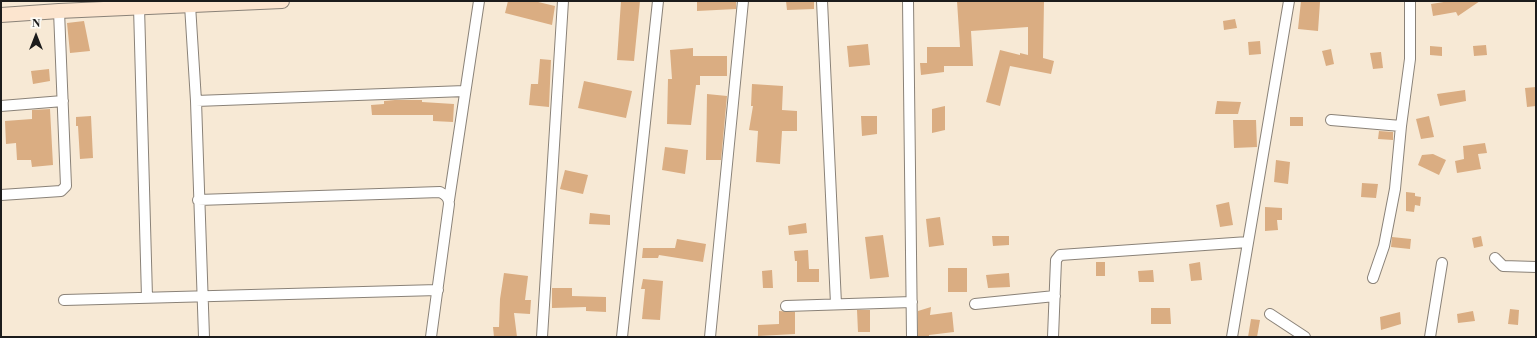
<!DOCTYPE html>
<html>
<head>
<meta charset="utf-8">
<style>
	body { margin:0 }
	#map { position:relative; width:1537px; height:338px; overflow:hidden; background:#f7e9d5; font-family:"Libre Bodoni",serif }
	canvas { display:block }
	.frame { position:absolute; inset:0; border:2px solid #1c1c1c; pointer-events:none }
	.north { position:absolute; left:16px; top:16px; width:40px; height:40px; -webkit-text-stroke:3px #fdfcf7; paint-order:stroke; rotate:0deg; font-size:11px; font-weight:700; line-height:16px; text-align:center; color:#1c1c1c }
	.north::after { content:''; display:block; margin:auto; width:14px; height:18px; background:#1c1c1c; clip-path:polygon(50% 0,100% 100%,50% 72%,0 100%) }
</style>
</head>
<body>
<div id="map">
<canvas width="1537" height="338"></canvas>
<div class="frame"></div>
<div class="north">N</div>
</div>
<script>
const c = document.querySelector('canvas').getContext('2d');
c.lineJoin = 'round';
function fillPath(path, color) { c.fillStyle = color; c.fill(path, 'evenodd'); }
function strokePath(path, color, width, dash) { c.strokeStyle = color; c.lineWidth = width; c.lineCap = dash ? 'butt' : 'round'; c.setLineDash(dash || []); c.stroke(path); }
fillPath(new Path2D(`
	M508,1H534L555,6L552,25L505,13Z
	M621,1H640L634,61L617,60Z
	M697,1H736V9L697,11Z
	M786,1H814V9L787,10Z
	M957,1H1044L1043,58L1054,61L1051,74L1010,66L1000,106L986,102L1000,50L1020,55V53L1028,55V27L971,31L973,66H944V72L921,75L920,63H927V47H960Z
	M1301,1L1320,2L1318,31L1298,29Z
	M1450,1H1480L1458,16L1456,12L1433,16L1431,4Z
	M1235,19L1237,28L1224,30L1223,21Z
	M84,21L90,51L70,53L67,23Z
	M1260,41L1261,54L1249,55L1248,42Z
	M868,44L870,65L849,67L847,46Z
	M1486,45L1487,55L1474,56L1473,46Z
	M1430,46L1442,47V56L1430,55Z
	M693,48V56H727V76H700V85H696L691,125L667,124L668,79H672L670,50Z
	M1331,49L1334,64L1326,66L1322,51Z
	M1381,52L1383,68L1373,69L1370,53Z
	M540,59L551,60L549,107L529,105L531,84H538Z
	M49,69L50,81L33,84L31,71Z
	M584,81L632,91L626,118L578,108Z
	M752,84L783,86L782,110L797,111V131H782L780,164L756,162L758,131L749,130L753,106H751Z
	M1536,87V106L1527,107L1525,88Z
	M1465,90L1466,101L1440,106L1437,94Z
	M707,94L727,96L721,160H706Z
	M395,100H422V102L454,104L453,122L433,121V115H372L371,105L384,104V101Z
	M1217,101L1241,102L1238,114H1215Z
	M945,106V130L932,133V109Z
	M50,109L53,165L32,167L31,160H17L16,143L6,144L5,121L32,119V110Z
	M91,116L93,158L80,159L78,126H76V117Z
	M861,116H877V134L862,136Z
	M1429,116L1434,137L1421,139L1416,119Z
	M1290,117H1303V126H1290Z
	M1233,120H1256L1257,147L1234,148Z
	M1379,131L1393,132V140L1378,139Z
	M1485,143L1487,153L1478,154L1481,169L1457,173L1455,161L1464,159L1463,146Z
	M665,147L688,150L685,174L662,170Z
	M1433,154L1446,160L1439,175L1418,165L1422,155Z
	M1276,160L1290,162L1288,184L1274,182Z
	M565,170L588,175L583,194L560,189Z
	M1362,183L1378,184L1376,198L1361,197Z
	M1406,192L1415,193V196L1421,197L1420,206L1415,205L1414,212L1406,211Z
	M1229,202L1233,225L1220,227L1216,205Z
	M1265,207L1282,208V220H1277L1278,230L1265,231Z
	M590,213L610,215V225L589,224Z
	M940,217L944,245L929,247L926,219Z
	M806,223L807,233L789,235L788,226Z
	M883,235L889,277L870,279L865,237Z
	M992,236H1009V245L993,246Z
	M1481,236L1483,246L1474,248L1472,238Z
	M1392,237L1411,239L1410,249L1391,247Z
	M677,239L706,244L703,262L659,255L658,258H642L643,248H675Z
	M808,250L809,269H819V282H797V261H795L794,251Z
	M1096,262H1105V276H1096Z
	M1200,262L1202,280L1191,281L1189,264Z
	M948,268H967V292H948Z
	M772,270L773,288H763L762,271Z
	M1153,270L1154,282H1139L1138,271Z
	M504,273L528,276L525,300H531L530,314L514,313L517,337H494L493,327H499L500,299Z
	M1009,273L1010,287L988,288L986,275Z
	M643,279L663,281L660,320L642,319L645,289H641Z
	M552,288H572V296L606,297V312L586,311V307L552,308Z
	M931,307L930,315L952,312L954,332L929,335V337H918V311Z
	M1151,308H1170L1171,324H1151Z
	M1510,309L1519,310L1518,325L1508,324Z
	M857,310H870V332H858Z
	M779,311L795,312V334L758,336V325L779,324Z
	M1473,311L1475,321L1458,323L1457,314Z
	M1400,312L1401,324L1381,330L1380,317Z
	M1251,319L1260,320L1257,337H1248Z`), '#daad82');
const street = new Path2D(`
	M822,1L836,304
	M908,1L912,337
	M190,5L196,101L204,337
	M139,7L147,297
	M196,101L465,91
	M1,106L63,101
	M1331,120L1401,126
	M1,195L61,191L66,186L59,11
	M198,200L440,192C446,195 449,198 449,204L431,337
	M449,200L479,1
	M1495,258L1503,266L1536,267
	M1373,278L1384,246L1395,189L1401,126L1410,59V1
	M64,300L438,290
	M975,304L1055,296
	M786,306L912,302
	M1270,314L1305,337
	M542,337L563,1
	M622,337L658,1
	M710,337L743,1
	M1053,337L1056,260L1060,255L1248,242
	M1232,337L1289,1
	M1430,337L1442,263`);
const secondary = new Path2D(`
	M1,15L59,11L282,1`);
strokePath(street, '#8a8278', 12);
strokePath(secondary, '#8a8278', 16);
strokePath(street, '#fff', 10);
strokePath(secondary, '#fce5cf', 14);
</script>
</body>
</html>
